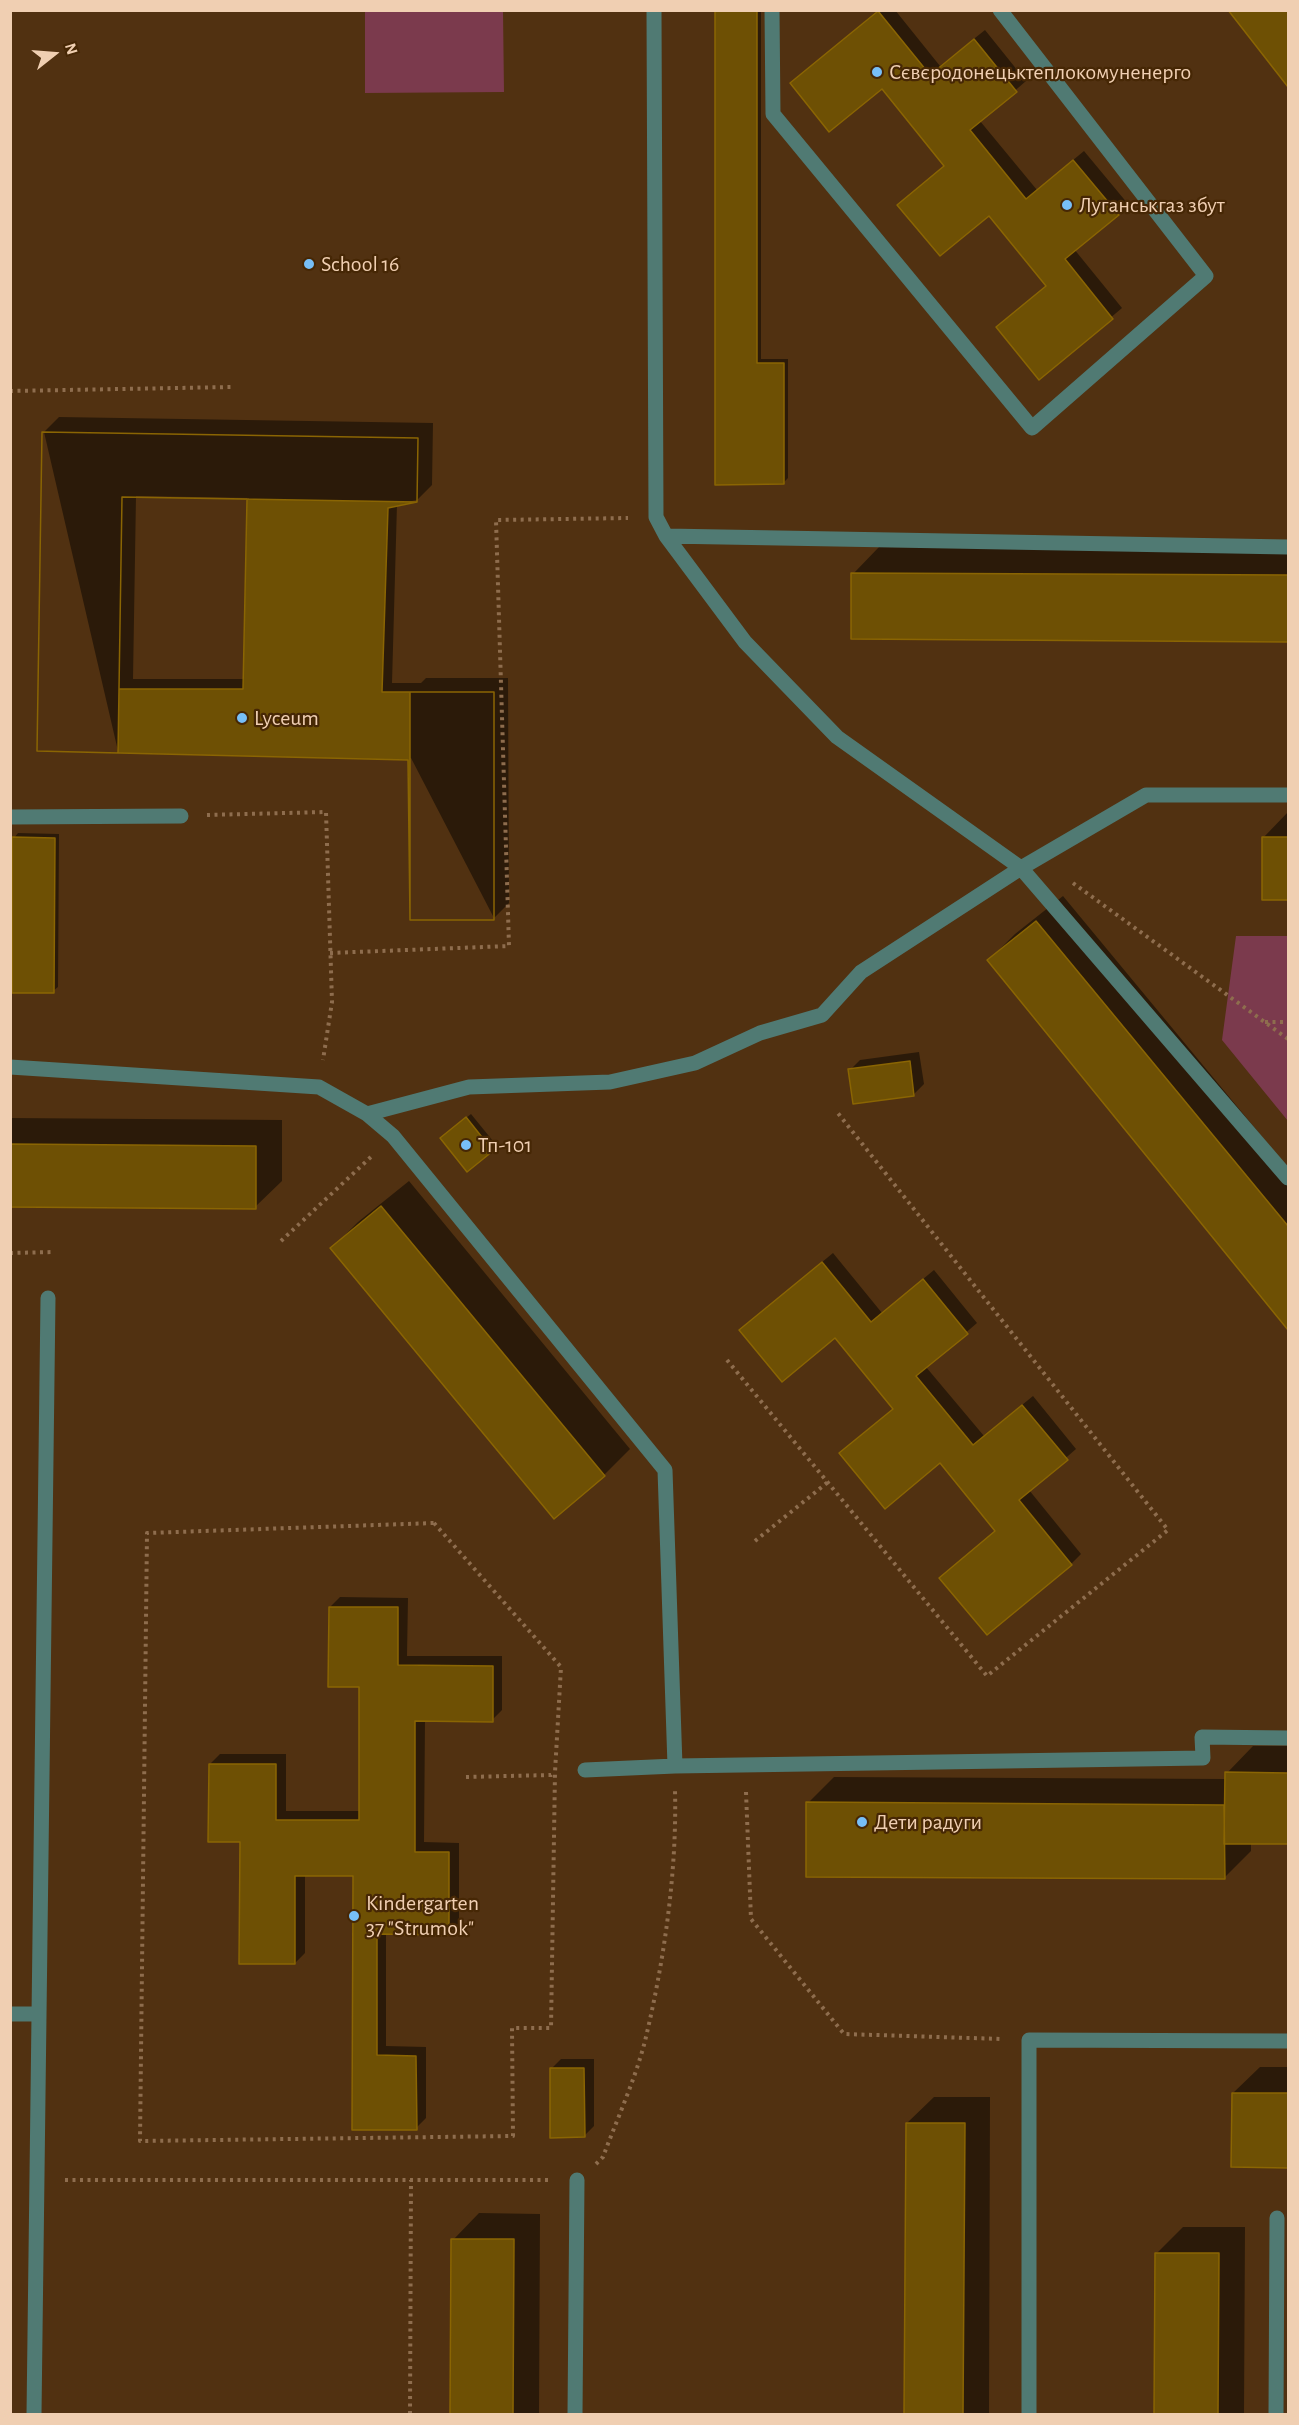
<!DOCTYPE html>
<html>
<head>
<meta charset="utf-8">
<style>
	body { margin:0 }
	#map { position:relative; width:1299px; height:2425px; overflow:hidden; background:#513111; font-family:"Alegreya Sans",sans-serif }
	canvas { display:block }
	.frame { position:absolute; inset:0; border:12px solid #f0cfb2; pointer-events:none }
	.north { position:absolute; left:24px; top:24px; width:60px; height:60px; -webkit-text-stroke:4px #462705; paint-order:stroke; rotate:73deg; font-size:16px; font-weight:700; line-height:24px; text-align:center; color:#f0cfb2 }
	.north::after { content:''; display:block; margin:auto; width:21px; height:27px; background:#f0cfb2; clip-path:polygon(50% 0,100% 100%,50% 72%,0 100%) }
</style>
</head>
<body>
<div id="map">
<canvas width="1299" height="2425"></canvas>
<div class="frame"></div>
<div class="north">N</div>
</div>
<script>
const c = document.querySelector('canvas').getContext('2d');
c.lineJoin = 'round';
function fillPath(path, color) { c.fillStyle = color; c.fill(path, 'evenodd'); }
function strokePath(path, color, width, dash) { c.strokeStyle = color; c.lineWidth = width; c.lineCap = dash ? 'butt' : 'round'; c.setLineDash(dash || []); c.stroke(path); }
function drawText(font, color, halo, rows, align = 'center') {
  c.font = font + ' "Alegreya Sans",sans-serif'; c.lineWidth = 4.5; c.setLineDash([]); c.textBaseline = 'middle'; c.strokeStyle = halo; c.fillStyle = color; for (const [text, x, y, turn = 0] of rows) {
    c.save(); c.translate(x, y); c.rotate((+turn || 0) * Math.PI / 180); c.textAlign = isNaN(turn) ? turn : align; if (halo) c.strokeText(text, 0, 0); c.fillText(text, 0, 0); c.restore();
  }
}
fillPath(new Path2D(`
	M365,11H503L504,92L365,93Z
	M1236,936H1288V1121L1222,1040Z`), '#7b3a4d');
fillPath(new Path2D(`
	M716,10H761V359H788V478L783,483H716Z
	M878,10H895L940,66L985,30L1026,81L980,121L1037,190L1084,151L1128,204L1074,249L1122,308L1039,378L998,327L1047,285L989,214L899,205L945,165L882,87L792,83Z
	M1230,10H1288V84Z
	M59,417L433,423L432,485L417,500L397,504L392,683H421L426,678H508L509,903L494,918L411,758L118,751L44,432ZM136,496L249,498L245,679H133Z
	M879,547L1288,550V640L852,638L853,574Z
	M1288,812V898H1263V838Z
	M18,833L59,834L58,987L53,991L14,838Z
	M1063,896L1288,1168V1328L989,960L1015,934Z
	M919,1052L924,1084L914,1094L850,1070L860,1060Z
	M471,1114L497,1146L492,1150L446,1134Z
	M10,1118L282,1120V1181L255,1207L10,1206Z
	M409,1181L630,1449L604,1475L332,1248L358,1222Z
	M833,1253L882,1313L934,1270L977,1323L926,1367L984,1436L1033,1396L1076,1449L1029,1490L1081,1554L1071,1564L997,1530L940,1461L851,1443L894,1408L835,1336L751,1321Z
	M340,1597L408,1598L407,1656H502V1710L492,1720H425L424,1842L459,1843V1923L449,1933H386V2046L426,2047V2118L416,2128H353L354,1875H305V1953L295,1963L210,1764L220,1754H286V1811H360L361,1686L330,1607Z
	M1253,1746H1288V1843L1251,1842V1851L1224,1878L808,1803L834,1777L1226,1779L1227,1773Z
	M561,2059H594V2126L584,2136L551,2069Z
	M1260,2067H1288V2166H1233V2093Z
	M934,2097H990L989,2414H906L907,2123Z
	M479,2213L540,2214L539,2414H452L453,2240Z
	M1183,2227H1245L1244,2414H1156L1157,2253Z`), '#0007');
const building = new Path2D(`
	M715,10H757V363H784V484L715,485Z
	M1228,10H1288V87Z
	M878,11L930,75L974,39L1017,92L970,130L1026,199L1073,160L1119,215L1065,259L1113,319L1039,380L996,327L1046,286L989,216L940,256L897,205L944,166L882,89L829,132L790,83Z
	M42,432L418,438L417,502L388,508L382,692H494V920H410L408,760L37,751ZM122,497L247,499L243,689H119Z
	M42,432L418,438L417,502L122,497L118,753L37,751Z
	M851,573L1288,575V642L851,639Z
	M410,692H494V920H410Z
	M12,837L55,838L54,993H12Z
	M1262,837H1288V900H1262Z
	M1036,921L1288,1226V1330L987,960Z
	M910,1061L914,1096L853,1104L848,1069Z
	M466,1117L493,1151L467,1172L440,1138Z
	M10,1144L256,1146V1209L10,1207Z
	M381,1206L605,1476L554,1519L330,1248Z
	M822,1262L871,1322L923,1279L968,1334L916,1376L973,1445L1022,1405L1068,1460L1019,1500L1072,1565L987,1635L939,1578L995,1531L940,1463L885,1509L839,1453L893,1409L835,1338L782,1382L739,1330Z
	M329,1607H398V1665L493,1666V1722L415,1721V1852H449V1935L377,1934V2055L416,2056L417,2130H352L353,1876H295V1964H239L240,1842H208L209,1764H276V1820H359V1687H328Z
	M1225,1772L1288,1773V1844H1224Z
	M806,1802L1224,1805L1225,1879L806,1877Z
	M550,2068H584L585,2137L550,2138Z
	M1232,2093H1288V2168L1231,2167Z
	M906,2123H965L963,2414H904Z
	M451,2239H514L513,2414H450Z
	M1155,2253H1219L1218,2414H1154Z`);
fillPath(building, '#6e5004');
strokePath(building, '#8a6503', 1.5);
strokePath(new Path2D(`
	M10,391L232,387
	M207,815L326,812L332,1002L323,1060
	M1073,883L1288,1039
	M330,953L509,946L496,520L628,518
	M1265,1022H1288
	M281,1241L373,1155
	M10,1253L53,1252
	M727,1360L987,1676L1168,1530L837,1112
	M434,1523L561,1667L555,1772L551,2028H512L513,2136L140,2141L147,1533Z
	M755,1541L828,1482
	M466,1777L551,1775L554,1772
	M746,1792L751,1919L844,2034L1002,2039
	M596,2164L603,2157C617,2119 635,2080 645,2041C664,1962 677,1872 675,1791
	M65,2180H549
	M410,2414L411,2180`), '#8e6d4e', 4, [3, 4.5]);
strokePath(new Path2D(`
	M654,10L656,517L666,536L745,642L837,737L1021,868L1288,1178
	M772,10L773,114L1032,428L1206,276L1000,10
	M666,536L1288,547
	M10,817L181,816
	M10,1067L319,1087L367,1114L393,1136L665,1470L675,1766L1203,1758L1202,1737L1288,1738
	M367,1114L469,1087L610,1082L695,1063L760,1033L822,1015L861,972L1021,868L1146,795H1288
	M585,1770L675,1766
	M10,2014H39
	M34,2414L48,1298
	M575,2414L577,2180
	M1029,2414V2040L1288,2041
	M1276,2414L1277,2218`), '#507a73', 15);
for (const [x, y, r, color] of [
	[877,72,6,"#77bff7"],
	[1067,205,6,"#77bff7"],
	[309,264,6,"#77bff7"],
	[242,718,6,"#77bff7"],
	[466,1145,6,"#77bff7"],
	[862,1822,6,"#77bff7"],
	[354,1916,6,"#77bff7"]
]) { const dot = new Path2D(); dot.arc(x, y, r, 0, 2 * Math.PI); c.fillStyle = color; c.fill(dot); strokePath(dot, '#462705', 2); }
drawText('22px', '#f0cfb2', '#462705', [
	["Сєвєродонецьктеплокомуненерго",889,72],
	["Луганськгаз збут",1079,205],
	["School 16",321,264],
	["Lyceum",254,718],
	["Тп-101",478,1145],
	["Дети радуги",874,1822],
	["Kindergarten",366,1903],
	["37 \"Strumok\"",366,1928]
], 'left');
</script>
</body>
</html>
